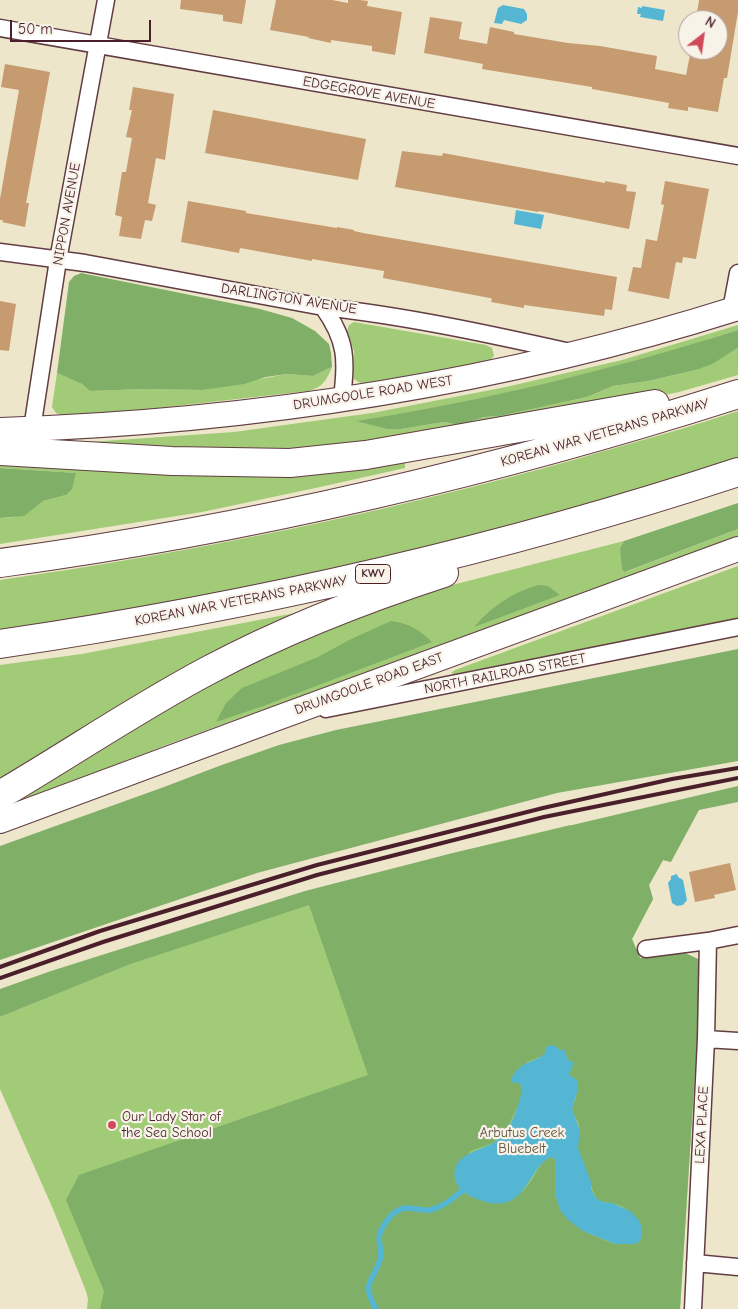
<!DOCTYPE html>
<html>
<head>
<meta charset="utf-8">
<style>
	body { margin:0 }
	#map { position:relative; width:738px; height:1309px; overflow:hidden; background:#ede6ca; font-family:"Comic Neue",sans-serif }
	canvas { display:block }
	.north { position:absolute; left:678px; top:10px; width:50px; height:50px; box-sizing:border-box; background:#f7f3e8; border:1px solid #b29e9c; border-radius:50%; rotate:30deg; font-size:14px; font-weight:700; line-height:20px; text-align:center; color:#4a1f2b }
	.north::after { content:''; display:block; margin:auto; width:18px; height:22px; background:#d1495b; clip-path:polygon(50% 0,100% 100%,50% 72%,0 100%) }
	.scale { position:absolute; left:10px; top:20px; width:141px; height:22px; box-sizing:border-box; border:2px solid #4a1f2b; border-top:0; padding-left:6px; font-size:15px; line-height:18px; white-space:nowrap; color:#4a1f2b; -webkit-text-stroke:4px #f7f3e8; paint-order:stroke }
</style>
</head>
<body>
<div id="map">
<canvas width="738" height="1309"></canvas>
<div class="north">N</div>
<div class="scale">50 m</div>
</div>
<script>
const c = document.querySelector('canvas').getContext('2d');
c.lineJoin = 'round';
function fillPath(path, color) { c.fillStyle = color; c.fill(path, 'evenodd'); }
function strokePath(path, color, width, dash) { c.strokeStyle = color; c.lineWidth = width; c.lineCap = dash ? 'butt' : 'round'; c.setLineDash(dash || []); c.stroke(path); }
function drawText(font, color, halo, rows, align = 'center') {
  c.font = font + ' "Comic Neue",sans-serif'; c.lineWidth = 4.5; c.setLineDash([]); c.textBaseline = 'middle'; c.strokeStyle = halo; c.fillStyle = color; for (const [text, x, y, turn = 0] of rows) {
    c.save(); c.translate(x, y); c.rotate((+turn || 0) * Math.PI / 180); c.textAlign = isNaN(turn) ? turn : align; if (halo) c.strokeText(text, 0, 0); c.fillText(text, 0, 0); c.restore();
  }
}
fillPath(new Path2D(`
	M354,322L486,345L492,348L494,356L489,361L362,384L354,379V351L347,331L349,325Z
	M738,325V330C709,339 680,349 651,357C555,384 456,405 358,421L386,429H401L444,422L460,425L484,417L500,416L587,397L613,386L648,381L696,370L725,356L738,348V375L679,392L640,400L356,451L45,445L234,432L372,413L506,387L622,360Z
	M332,367C327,380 322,388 308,391L141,410L62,415L56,413L52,407L57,373L82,384L90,391L144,389L202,390L287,374L313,376Z
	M738,411V459L502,531L301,582L0,632V580C195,552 388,512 577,459C631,443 685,429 738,411Z
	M403,461L405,463V468L320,487L202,512L0,544V518L15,517L43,501L66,495L75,473L0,468V462Z
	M738,529V536L166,745L82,778L21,800L18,799L161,707L374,605L624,541L620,548L626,572Z
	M738,566V619L457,675L451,673L455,670Z
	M318,606L0,789V665L82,654L295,613Z
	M570,825L671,862L663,860L649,885L653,899L632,939L640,958L685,953L698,959L701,975L680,1309H87L88,1299L86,1291L53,1209L0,1089V1017L131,964L449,854Z`), '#a1cb77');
fillPath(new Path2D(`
	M81,273L260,309L292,318L315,331L329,344L331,353L332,367L313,376L287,374L266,377L244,384L202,390L144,389L90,391L82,384L57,373L69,282L74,276Z
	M738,330V348L712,364L696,370L648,381L613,386L587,397L500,416L484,417L460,425L444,422L401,429H386L356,421C487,400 612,370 738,330Z
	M0,468L76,473L72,489L66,495L43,501L24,516L0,518Z
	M738,503V529L625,572L622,569L620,548L624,541Z
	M538,585L548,586L560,595L474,627C491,607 513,592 538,585Z
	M391,621C408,623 420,630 432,642L266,705L216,722L226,703L242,688L318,657L351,639Z
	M738,649V761L557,793L257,873L0,960V846L164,787L219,766L279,745L336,730Z
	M738,786V802L699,810L671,862L663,860L649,885L653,899L632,939L640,958L685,953L698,959L701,975L680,1309H100L104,1291L66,1200L79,1175L368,1075L309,905L131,964L0,1017V989L51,971L305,891L449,854ZM546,1052L566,1055L571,1068L569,1075L576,1098L572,1108C573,1115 578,1120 579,1126C580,1134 577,1142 578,1149C579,1155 594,1195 597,1199C602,1203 606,1202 612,1203C629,1207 645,1222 640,1241L635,1244H615L604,1240L583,1231L560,1210L555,1194V1159L551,1157C538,1163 536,1176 527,1186C523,1192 517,1196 511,1200C488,1200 457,1203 454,1172L471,1151L493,1143L506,1131L522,1097V1087L519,1083L527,1062L542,1056Z`), '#80af68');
fillPath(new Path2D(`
	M503,5L524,9L527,14V20L521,24L504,20L502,24L494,23L498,8Z
	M642,6L665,10L663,21L640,17L641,14H637L638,7L642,8Z
	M516,210L544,215L541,229L514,224Z
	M677,874L678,877L683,880L687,900L683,905L677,906L672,903L668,883L671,879V876Z
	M549,1045L555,1046L560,1050H565L566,1055L569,1061L574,1062L569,1075L577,1080L578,1089L572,1109L580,1131L578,1148L591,1182V1189L596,1198L603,1202L612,1203L630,1211L638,1219L641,1225L642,1234L640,1241L635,1244H615L583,1231L568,1220L560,1210L555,1194V1159L551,1157C533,1165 530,1191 510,1201C500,1205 490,1204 480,1200C470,1197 457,1190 455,1179C450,1155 479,1151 493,1143C497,1141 501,1136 504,1133C513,1124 521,1099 522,1087L519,1083H513L511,1079C522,1058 534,1065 546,1052V1048Z`), '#55b6d4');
strokePath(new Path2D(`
	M376,1309C361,1282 372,1284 380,1260C383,1251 377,1242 380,1233C384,1223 394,1208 407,1208C414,1208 422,1211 430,1210C443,1207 452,1199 462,1191`), '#55b6d4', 5.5);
fillPath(new Path2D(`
	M181,0H246L242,24L223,21V15L180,9Z
	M276,0H332L348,3V0H360L368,1L367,6L402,12L395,55L372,51V46L331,40V43L308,38L309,37L270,30Z
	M699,0H738V12L727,78H724L718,112L688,107V111L668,108L669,103L592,89V87L482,69L483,64L424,53L430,17L462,22L459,39L487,44L490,27L514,32V34L568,43L600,46L657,56L655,69L686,75L691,50H718V20H696Z
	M5,64L50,72L26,203H29L25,227L2,222L3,220H0V199L19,90L1,87Z
	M133,87L174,94L165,160L156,158L148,203L156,205L152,221L145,220L141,239L119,236L122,217L115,215L122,172H126L132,138L126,137L132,110H129Z
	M213,110L366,139L358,180L205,153Z
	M402,151L442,156L443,153L605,183V181L627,185L626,191L636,192L629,229L539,211L538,212L395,187Z
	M665,181L709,189L696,259L683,257L682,263L676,262L669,299L628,291L633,267L641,268L646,239L657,241L664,205L661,204Z
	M188,201L246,211V213L337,228V227L354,230V231L363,233L617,277L612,310L605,309L604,316L524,305V308L491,302L492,299L490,298L383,278L384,271L312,259V261L240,248L239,253L181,242Z
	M0,301L16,304L9,351L0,350Z
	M730,863L736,890L714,895L715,898L695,902L689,872Z`), '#c79b70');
const street = new Path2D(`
	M0,28L738,156
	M0,252L85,263L323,307C406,316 489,334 570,352
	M323,307C348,342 346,360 342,400
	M731,310L738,273
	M32,429L58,260L106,0
	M326,709L738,627
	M646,949L708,941L738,935
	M706,1039L738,1041
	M695,1263L738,1267
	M693,1309L706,1039L708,941`);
const secondary = new Path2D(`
	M0,430C252,422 498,384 738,308
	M0,821L272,720L738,549`);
const highway = new Path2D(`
	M0,451L172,461L290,463L366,455L655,404
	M0,563C247,530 501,470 738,394
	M0,644C250,607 498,551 738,472
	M0,795C70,754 137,708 209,670C284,630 364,599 444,573`);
strokePath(street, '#623d43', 19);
strokePath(secondary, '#623d43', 26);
strokePath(highway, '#623d43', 30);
strokePath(street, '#fff', 16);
strokePath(secondary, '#fff', 24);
strokePath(highway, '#fff', 28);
strokePath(new Path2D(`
	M0,967L100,931L317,865L543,808L672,779L738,768
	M0,978L103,942L317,875L544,817L738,778`), '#4a1f2b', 4);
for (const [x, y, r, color] of [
	[112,1125,5,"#d1495b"]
]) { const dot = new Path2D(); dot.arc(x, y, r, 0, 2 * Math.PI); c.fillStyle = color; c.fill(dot); strokePath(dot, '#f7f3e8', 2); }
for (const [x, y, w] of [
	[373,574,35]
]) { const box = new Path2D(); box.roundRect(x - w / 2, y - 9.5, w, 19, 4); c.fillStyle = '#f7f3e8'; c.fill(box); strokePath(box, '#4a1f2b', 1); }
drawText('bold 12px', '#4a1f2b', null, [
	["KWV",373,574]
]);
drawText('14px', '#4a1f2b', '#f7f3e8', [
	["EDGEGROVE AVENUE",369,93,10],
	["NIPPON AVENUE",67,214,-80],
	["DARLINGTON AVENUE",289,299,9],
	["DRUMGOOLE ROAD WEST",373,393,-9],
	["KOREAN WAR VETERANS PARKWAY",605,433,-16],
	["KOREAN WAR VETERANS PARKWAY",241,601,-11],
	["NORTH RAILROAD STREET",505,674,-11],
	["DRUMGOOLE ROAD EAST",369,684,-20],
	["LEXA PLACE",702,1125,-87]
]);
drawText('14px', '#4a1f2b', '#f7f3e8', [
	["Our Lady Star of",122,1117],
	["the Sea School",122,1133]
], 'left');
drawText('14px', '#645342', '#f7f3e8', [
	["Arbutus Creek",522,1133],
	["Bluebelt",522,1149]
]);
</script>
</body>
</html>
